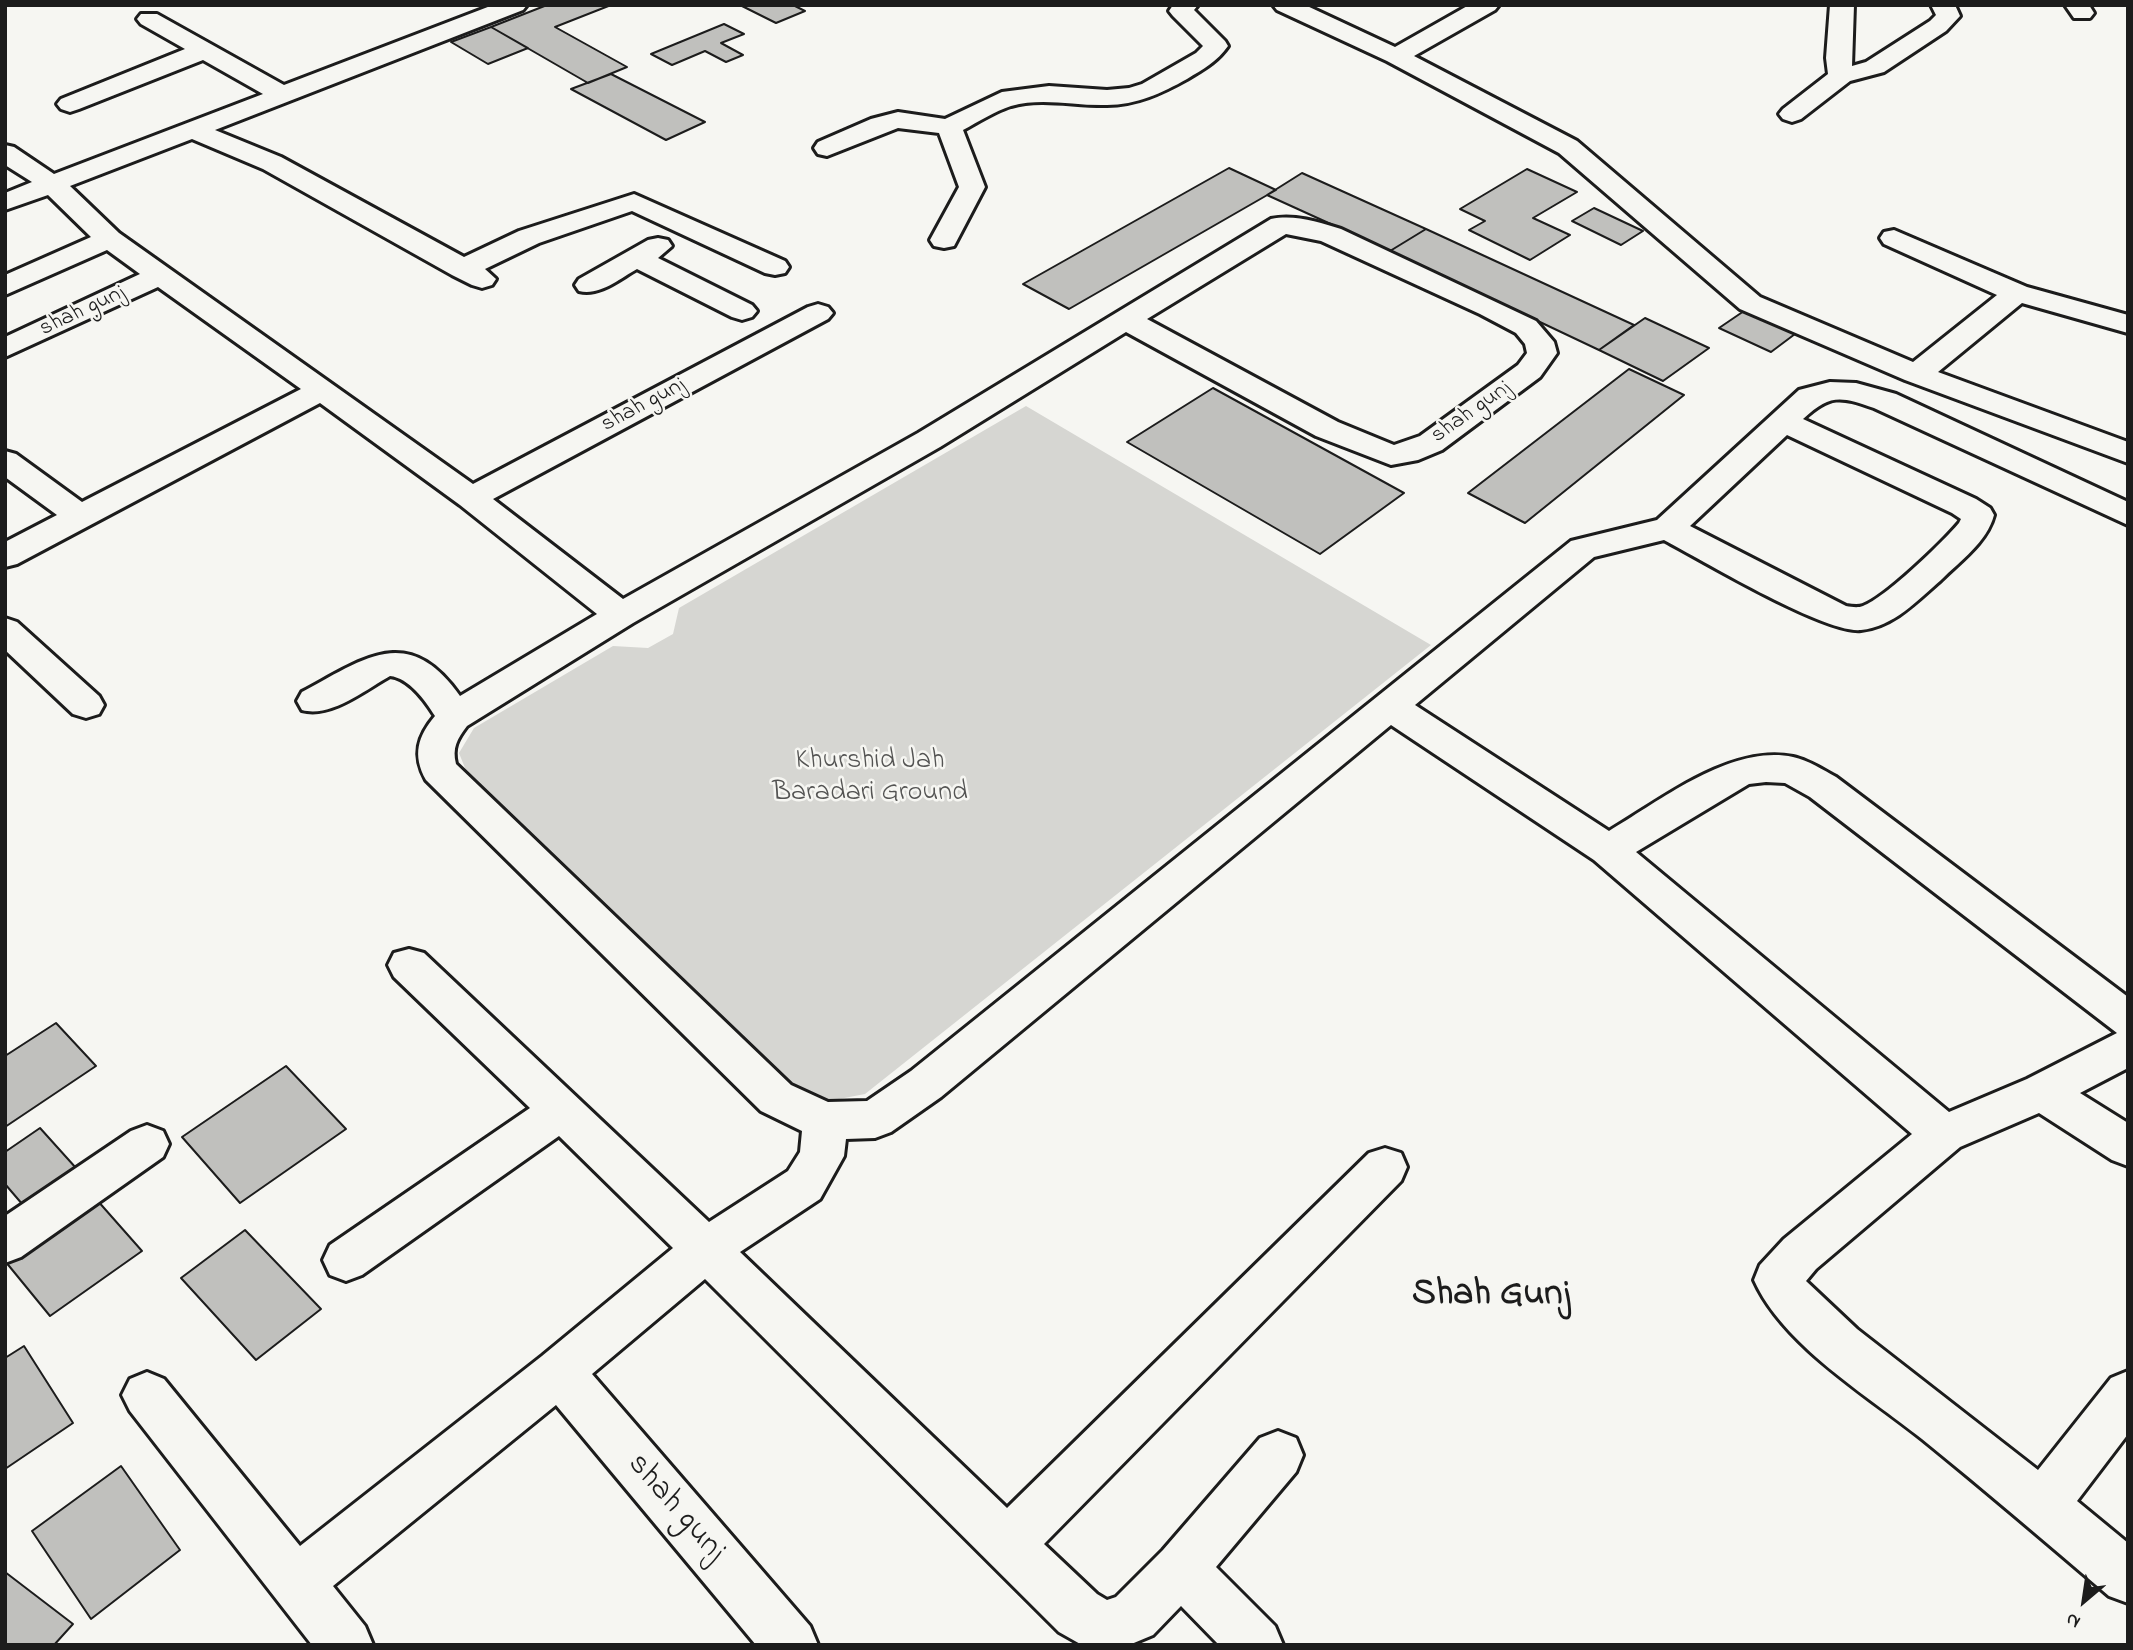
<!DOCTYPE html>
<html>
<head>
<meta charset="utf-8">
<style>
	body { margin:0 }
	#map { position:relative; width:2133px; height:1650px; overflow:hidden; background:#f6f6f2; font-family:"Indie Flower",sans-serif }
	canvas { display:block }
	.frame { position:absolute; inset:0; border:7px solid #1c1c1c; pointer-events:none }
	.north { position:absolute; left:2049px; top:1566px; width:70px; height:70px; -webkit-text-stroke:5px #f6f6f2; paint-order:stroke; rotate:209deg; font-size:19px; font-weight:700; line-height:28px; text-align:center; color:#1c1c1c }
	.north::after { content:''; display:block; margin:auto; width:24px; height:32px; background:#1c1c1c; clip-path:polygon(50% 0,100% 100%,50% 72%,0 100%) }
</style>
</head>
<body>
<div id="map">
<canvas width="2133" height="1650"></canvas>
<div class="frame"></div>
<div class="north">N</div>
</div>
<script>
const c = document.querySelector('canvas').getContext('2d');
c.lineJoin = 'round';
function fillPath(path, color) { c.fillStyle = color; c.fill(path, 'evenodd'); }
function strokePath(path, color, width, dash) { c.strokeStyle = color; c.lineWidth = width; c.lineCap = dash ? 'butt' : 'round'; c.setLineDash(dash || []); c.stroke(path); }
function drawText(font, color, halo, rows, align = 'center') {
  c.font = font + ' "Indie Flower",sans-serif'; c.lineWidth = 5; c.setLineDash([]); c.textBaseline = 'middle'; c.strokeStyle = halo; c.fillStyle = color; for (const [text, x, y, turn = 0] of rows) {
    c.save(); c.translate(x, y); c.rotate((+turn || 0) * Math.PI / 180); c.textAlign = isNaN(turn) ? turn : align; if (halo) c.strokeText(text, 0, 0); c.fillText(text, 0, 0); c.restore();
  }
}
fillPath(new Path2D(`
	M1026,406L1431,645L865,1094L813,1104L781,1084L471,783L459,753L474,728L613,646L648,648L673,634L679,608Z`), '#d6d6d2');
const building = new Path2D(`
	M547,5H611L555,27L627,67L588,83L491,27Z
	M793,5L805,11L776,23L742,6Z
	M724,24L744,34L721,43L743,55L726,62L705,51L672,65L651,54Z
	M491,27L528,48L488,64L451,42Z
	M611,74L705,122L666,140L571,89Z
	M1229,168L1276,190L1069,309L1023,284Z
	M1527,169L1577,192L1533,218L1570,235L1530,260L1469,230L1485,221L1460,209Z
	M1302,173L1426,229L1390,251L1267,195Z
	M1594,208L1643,231L1621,245L1572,221Z
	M1426,229L1634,325L1599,350L1390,251Z
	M1744,311L1795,334L1771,352L1719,328Z
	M1645,318L1709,348L1663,381L1599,350Z
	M1629,369L1684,395L1525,523L1468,493Z
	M1213,388L1404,493L1320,554L1127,442Z
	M56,1023L96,1066L5,1127V1056Z
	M286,1066L346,1129L240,1203L182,1137Z
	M40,1128L76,1168L23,1205L5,1184V1152Z
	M89,1191L142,1251L50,1316L5,1261Z
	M245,1230L321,1309L256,1360L181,1278Z
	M24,1346L73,1423L5,1469V1358Z
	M121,1466L180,1550L91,1619L32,1531Z
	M5,1572L73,1624L54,1645H5Z`);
fillPath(building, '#c0c0bd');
strokePath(building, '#1c1c1c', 2);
const minor = new Path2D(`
	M493,5H527L523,10L215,130L281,157L464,257L519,231L634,194L785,261L789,267L785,273L775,275L765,273L632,211L539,243L485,269L496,279L492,285L482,288L472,285L452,275L263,169L192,139L70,186L119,233L473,484L808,307L818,304L828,307L833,313L828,319L493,499L623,599L918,433L1271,219C1294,214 1319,222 1341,229L1536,321L1554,342L1557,353L1540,377L1442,450L1418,460L1391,465L1316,436L1126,332L940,447L633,623L467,726C457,739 452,748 456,764L791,1085L828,1102L867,1101L911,1071L1571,541L1657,520L1799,390L1830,382L1856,383L1896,394L2128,502V525L1874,408C1840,396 1830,394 1803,419L1976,499L1990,508L1994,515C1987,542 1960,561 1941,580C1918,600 1893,627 1861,630C1825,634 1702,560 1664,540L1594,557L1415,705L1609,831C1660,801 1731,744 1793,757C1808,760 1823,770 1836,777L2128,997V1068L2080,1093L2128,1123V1166L2112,1160L2039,1113L1960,1147L1816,1269L1806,1281L1857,1329L2038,1470L2111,1378L2128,1371V1434L2077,1501L2128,1543V1603L2109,1596C2047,1543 1985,1490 1922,1439C1867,1395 1783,1345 1754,1280L1760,1265L1784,1239L1912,1134L1594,860L1391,725L941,1097L891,1132L875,1138L846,1139L844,1156L820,1199L740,1252L1007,1508L1369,1153L1385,1148L1401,1153L1407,1167L1401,1181L1044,1544L1097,1594L1107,1600L1116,1597L1163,1550L1260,1438L1278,1431L1296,1438L1303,1455L1296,1472L1216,1567L1275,1626L1283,1645H1219L1181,1606L1153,1635L1129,1645H1082L1059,1632L705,1279L592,1374L810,1626L818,1645H756L556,1405L333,1586L365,1626L373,1645H312L130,1411L122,1395L130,1379L147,1372L164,1379L300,1546L542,1356L673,1248L559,1136L362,1275L346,1281L330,1275L323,1260L330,1245L530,1108L394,977L388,965L394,953L409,949L424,953L709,1222L788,1171L800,1152L802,1131L761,1111L426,780C412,755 418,736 435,716C425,700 409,678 390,676C365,690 331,718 302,710L297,701L302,692C364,659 408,622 460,696L597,614L460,505L320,403L17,564L5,567V542L57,515L5,477V451L16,454L82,502L301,389L158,287L5,357V337L140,274L107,250L5,295V275L91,237L48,195L5,210V193L32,182L5,165V145L14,147L54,174L263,94L203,60L79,109L70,112L61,109L57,104L61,99L185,49L141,24L137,19L141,14H157L284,85ZM1286,234L1321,241L1480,314L1516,333L1525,344L1527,353L1518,365L1420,436L1394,445L1338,422L1147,319ZM1787,435L1952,513L1961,519L1959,523C1942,543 1885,598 1863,606C1858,608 1852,607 1846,606L1690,526ZM1766,782L1785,783L1810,797L2117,1033L2027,1079L1949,1112L1636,852L1749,784Z
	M1173,5H1198L1194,10L1225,41L1228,46C1217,62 1203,69 1187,79C1162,93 1136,105 1107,105C1074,106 1043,97 1011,106C995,111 978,122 963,130L985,187L954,246L944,248L934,246L930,240L959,187L939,133L898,128L827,156L818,154L814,148L818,142L871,119L898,112L945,119L1002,92L1049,86L1107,90L1129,88L1142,84L1196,53L1203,46L1173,16L1169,11Z
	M1273,5H1305L1395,47L1469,5H1499L1495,10L1414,56L1577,141L1760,297L1913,362L1997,295L1884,244L1880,238L1884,232L1894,230L2027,287L2128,315V333L2022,303L1938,372L2128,442V463L1905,380L1740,309L1559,153L1387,61L1277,10Z
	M1830,5H1854L1852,66L1866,62L1930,21L1936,15L1931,5H1955L1960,16L1946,31L1884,72L1850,81L1801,119L1792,122L1783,119L1779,114L1783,109L1828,74L1826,58Z
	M2065,5H2089L2094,13L2090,18H2074Z
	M658,238L668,240L672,246L658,258L752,305L757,311L752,317L742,320L732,317L637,269C619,279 600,296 579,291L575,285L579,279L648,240Z
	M5,618L17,622L99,696L104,705L99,714L86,718L73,714L5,650Z
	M147,1125L163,1131L169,1144L163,1157L21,1257L5,1263V1216L131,1131Z`);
strokePath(minor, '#1c1c1c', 6);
fillPath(minor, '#f6f6f2');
drawText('23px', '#1c1c1c', '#f6f6f2', [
	["shah gunj",83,312,-25],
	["shah gunj",644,406,-28],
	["shah gunj",1472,413,-35]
]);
drawText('28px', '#545453', '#f6f6f2', [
	["Khurshid Jah",870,762],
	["Baradari Ground",870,794]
]);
drawText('33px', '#1c1c1c', '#f6f6f2', [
	["shah gunj",675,1509,49]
]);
drawText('bold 37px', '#1c1c1c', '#f6f6f2', [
	["Shah Gunj",1491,1297]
]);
</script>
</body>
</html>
